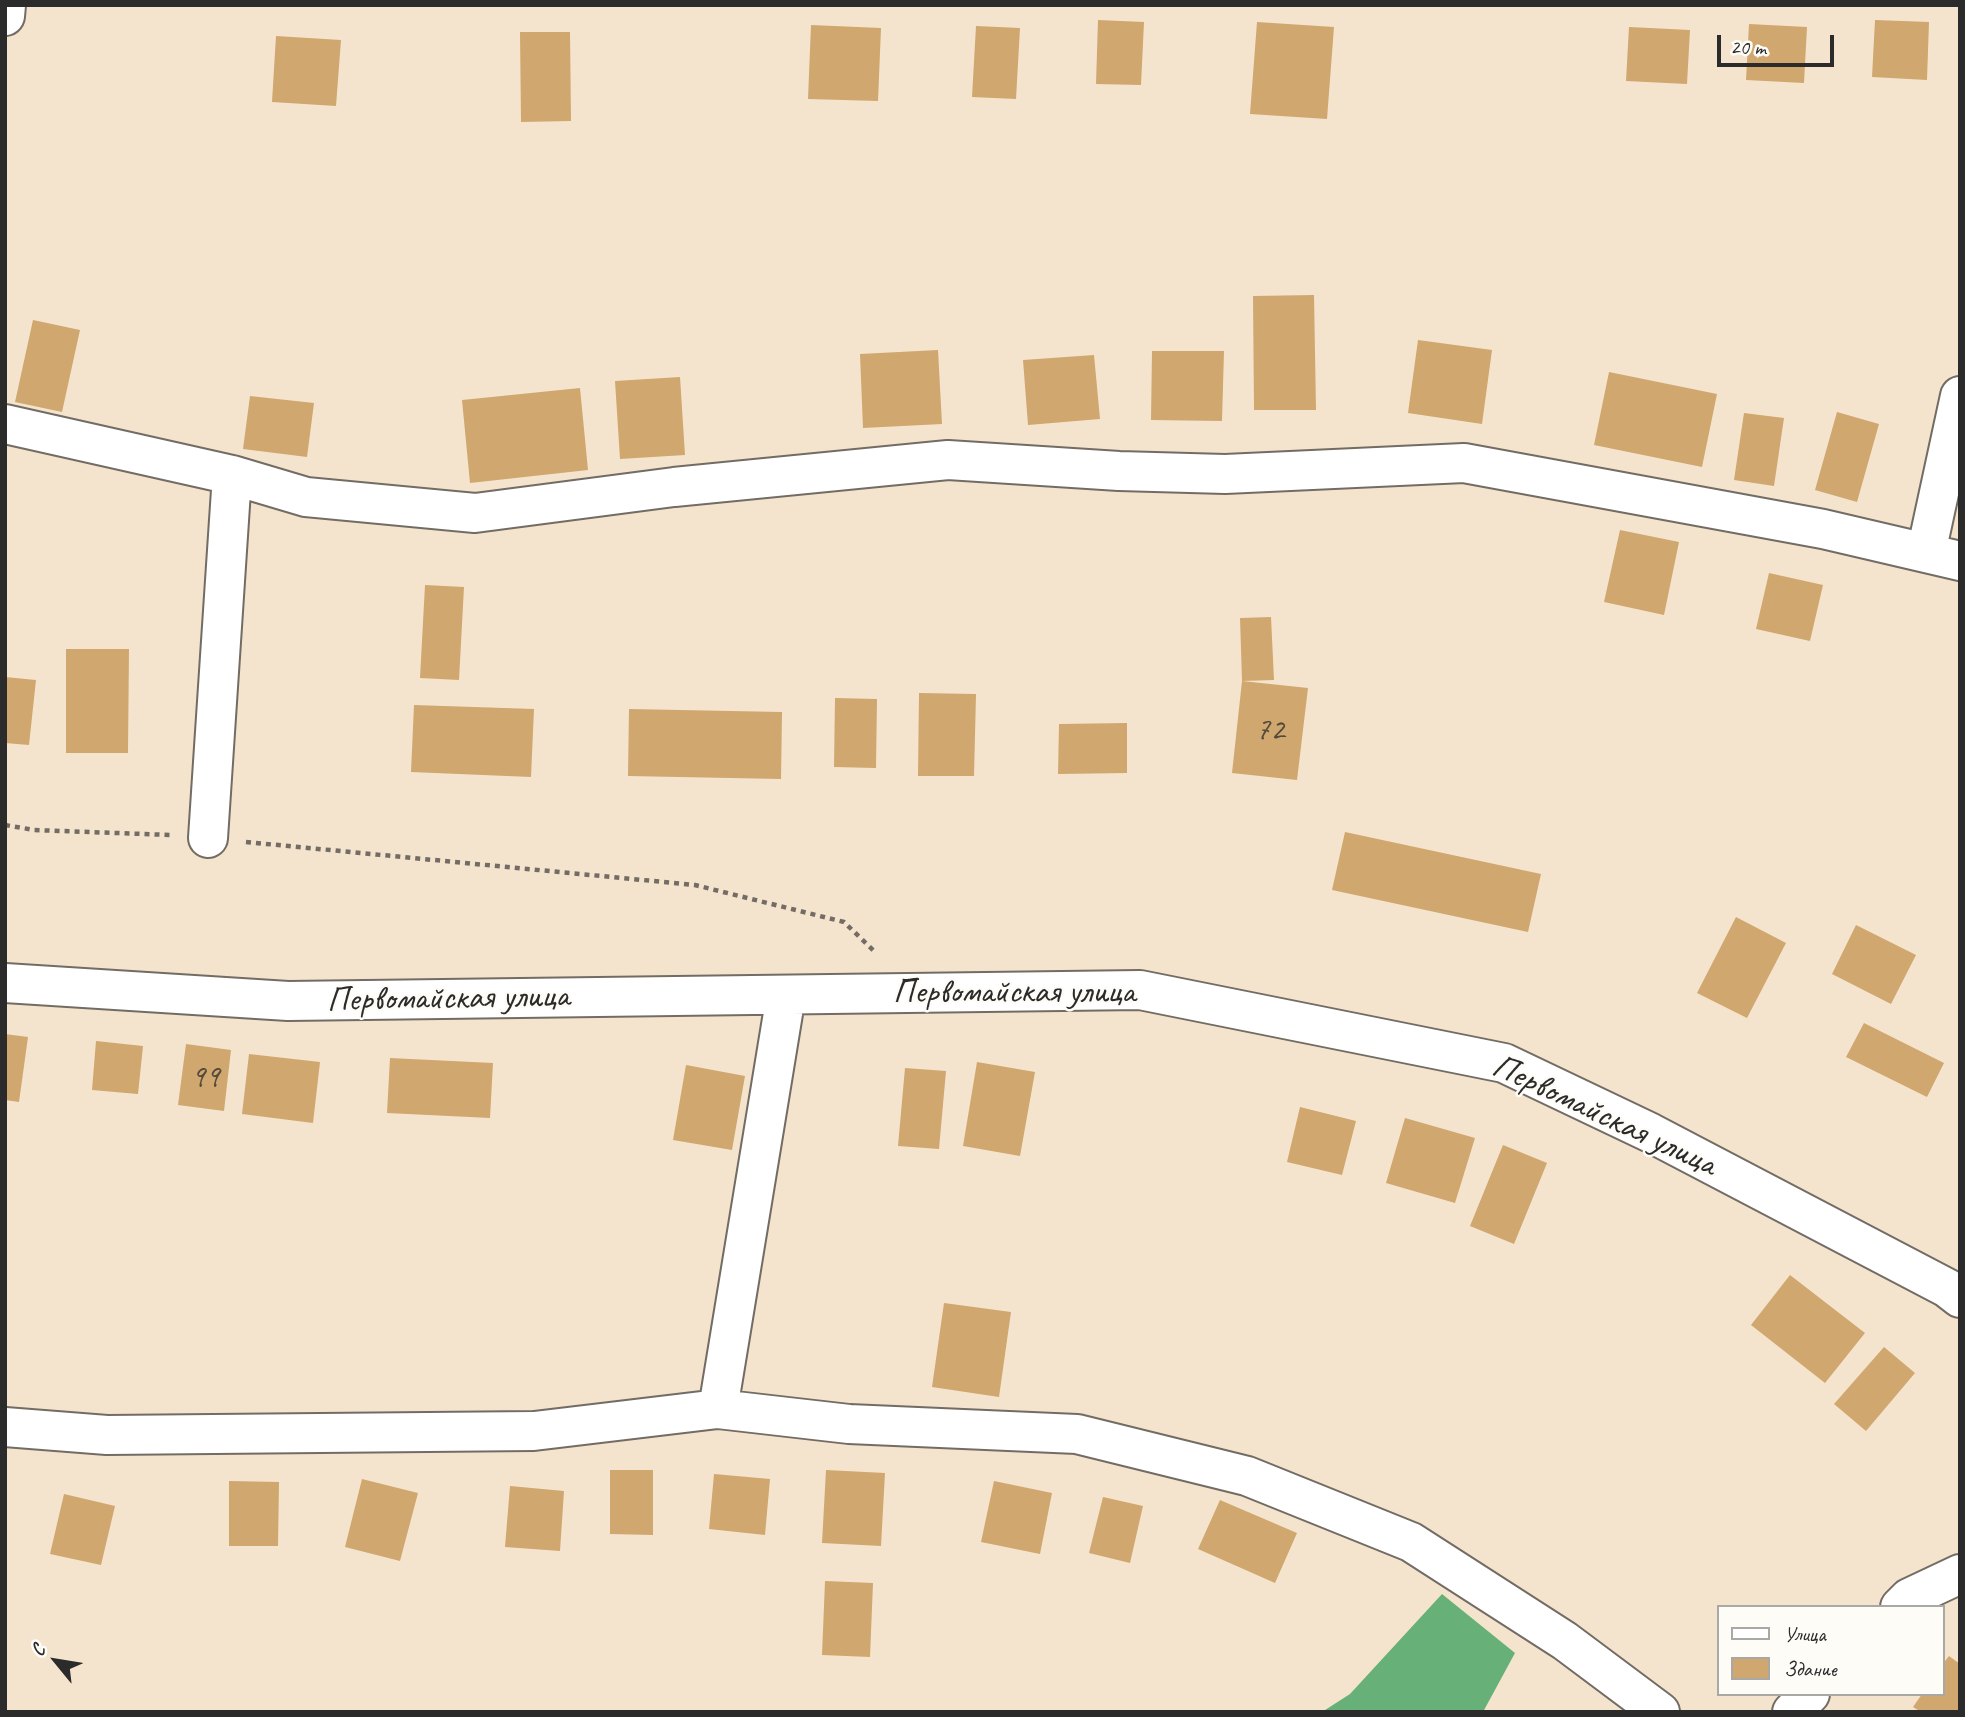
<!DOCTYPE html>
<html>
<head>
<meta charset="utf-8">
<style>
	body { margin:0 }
	#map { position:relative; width:1965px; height:1717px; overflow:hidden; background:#f5e4cd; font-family:Caveat,sans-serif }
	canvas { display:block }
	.frame { position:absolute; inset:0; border:7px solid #2b2b2b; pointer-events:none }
	.legend { position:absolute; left:1717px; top:1605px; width:228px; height:91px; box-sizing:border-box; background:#fdfcf7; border:2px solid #a9a8a5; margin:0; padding:9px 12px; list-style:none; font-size:21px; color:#2b2b2b }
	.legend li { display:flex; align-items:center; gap:14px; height:35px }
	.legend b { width:35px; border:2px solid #a9a8a5 }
	.north { position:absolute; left:21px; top:1626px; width:70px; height:70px; -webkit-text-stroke:5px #fdfcf7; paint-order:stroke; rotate:300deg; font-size:19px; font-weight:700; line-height:28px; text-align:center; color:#2b2b2b }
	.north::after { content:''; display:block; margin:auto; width:24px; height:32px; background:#2b2b2b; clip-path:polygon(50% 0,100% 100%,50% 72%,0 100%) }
	.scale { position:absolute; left:1717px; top:35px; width:117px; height:32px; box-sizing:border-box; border:4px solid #2b2b2b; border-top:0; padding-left:9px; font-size:21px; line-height:24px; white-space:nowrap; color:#2b2b2b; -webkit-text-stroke:5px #fdfcf7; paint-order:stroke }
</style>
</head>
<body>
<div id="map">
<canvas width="1965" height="1717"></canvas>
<div class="frame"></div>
<ul class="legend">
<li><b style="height:9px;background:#fff"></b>Улица</li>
<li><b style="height:19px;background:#d0a76e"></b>Здание</li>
</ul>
<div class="north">С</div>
<div class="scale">20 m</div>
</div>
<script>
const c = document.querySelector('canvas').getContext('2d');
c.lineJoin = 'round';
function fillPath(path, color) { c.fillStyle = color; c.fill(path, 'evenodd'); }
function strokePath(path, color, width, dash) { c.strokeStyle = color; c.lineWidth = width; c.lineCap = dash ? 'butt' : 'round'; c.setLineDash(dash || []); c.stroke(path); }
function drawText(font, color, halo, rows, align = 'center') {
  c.font = font + ' Caveat,sans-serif'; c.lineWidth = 5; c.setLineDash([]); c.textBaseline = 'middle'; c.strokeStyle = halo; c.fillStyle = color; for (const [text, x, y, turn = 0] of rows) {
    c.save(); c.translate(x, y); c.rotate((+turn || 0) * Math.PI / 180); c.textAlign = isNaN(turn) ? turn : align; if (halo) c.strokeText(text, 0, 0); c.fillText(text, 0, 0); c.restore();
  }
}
fillPath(new Path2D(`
	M1442,1594L1515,1653L1483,1712H1322L1350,1694Z`), '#67b078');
fillPath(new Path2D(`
	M1098,20L1144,22L1141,85L1096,84Z
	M1875,20L1929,22L1927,80L1872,77Z
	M1257,22L1334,27L1327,119L1250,114Z
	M1749,24L1807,27L1804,83L1746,80Z
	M811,25L881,28L878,101L808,99Z
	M976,26L1020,28L1016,99L972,97Z
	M1629,27L1690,30L1687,84L1626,81Z
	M520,32H570L571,121L521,122Z
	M276,36L341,40L336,106L272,102Z
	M1314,295L1316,410H1254L1253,296Z
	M33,320L80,330L62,412L15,402Z
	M1418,340L1492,350L1482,424L1408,413Z
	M938,350L942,424L863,428L860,354Z
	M1152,351H1224L1222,421L1151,420Z
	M1094,355L1100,419L1028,425L1023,360Z
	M1609,372L1717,394L1702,467L1594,445Z
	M680,377L685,455L620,459L615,381Z
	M580,388L588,470L470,483L462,400Z
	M250,396L314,403L307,457L243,449Z
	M1837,412L1879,424L1857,502L1815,490Z
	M1744,413L1784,418L1774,486L1734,480Z
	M1620,530L1679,542L1664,615L1604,602Z
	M1769,573L1823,585L1810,641L1756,629Z
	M425,585L464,587L459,680L420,678Z
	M1271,617L1274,680L1242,681L1308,688L1297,780L1232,773L1242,681L1240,618Z
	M66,649H129L128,753H66Z
	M5,677L36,680L29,745L5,743Z
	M919,693L976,694L974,776H918Z
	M835,698L877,699L876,768L834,767Z
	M414,705L534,709L531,777L411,772Z
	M629,709L782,712L781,779L628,776Z
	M1127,723V773L1058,774L1059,724Z
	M1345,832L1541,874L1528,932L1332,890Z
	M1736,917L1786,943L1747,1018L1697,993Z
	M1856,925L1916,955L1891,1004L1832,974Z
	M1864,1023L1944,1063L1927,1097L1846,1057Z
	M5,1034L28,1037L19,1102L5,1100Z
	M96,1041L143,1046L138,1094L92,1090Z
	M186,1044L231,1050L224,1111L178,1105Z
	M249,1054L320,1062L313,1123L242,1114Z
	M390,1058L493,1063L490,1118L387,1113Z
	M977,1062L1035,1072L1020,1156L963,1146Z
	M686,1065L745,1076L732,1150L673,1140Z
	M905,1068L946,1071L939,1149L898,1146Z
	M1300,1107L1356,1121L1342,1175L1287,1162Z
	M1405,1118L1475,1138L1455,1203L1386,1183Z
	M1503,1145L1547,1163L1514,1244L1470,1226Z
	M1790,1275L1865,1333L1825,1383L1751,1325Z
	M944,1303L1011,1312L999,1397L932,1387Z
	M1884,1347L1915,1373L1866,1431L1834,1404Z
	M610,1470H653V1535L610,1534Z
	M826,1470L885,1473L881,1546L822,1543Z
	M714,1474L770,1479L765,1535L709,1529Z
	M362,1479L418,1493L400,1561L345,1547Z
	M229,1481L279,1482L278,1546H229Z
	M994,1481L1052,1493L1040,1554L981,1542Z
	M510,1486L564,1491L560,1551L505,1547Z
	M64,1494L115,1506L101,1565L50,1554Z
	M1103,1497L1143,1506L1130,1563L1089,1553Z
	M1220,1500L1297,1533L1275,1583L1198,1549Z
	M825,1581L873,1583L870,1657L822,1655Z
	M1949,1656L1960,1664V1712H1921L1913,1707L1922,1694H1942V1665Z`), '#d0a76e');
const street = new Path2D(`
	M5,16L6,5
	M5,424L232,475L306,497L475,513L674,487L948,460L1119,471L1225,474L1464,463L1823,529L1960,561
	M1926,553L1960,396
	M208,838L232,475
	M5,983L288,1001L1140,990L1504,1063L1651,1133L1947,1288L1960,1298
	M718,1409L786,995
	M5,1427L107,1435L534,1431L718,1409L849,1424L1077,1434L1247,1476L1411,1542L1565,1641L1660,1712
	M1900,1607L1909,1598L1960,1574
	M1792,1712L1810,1694`);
strokePath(street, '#726c64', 42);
strokePath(new Path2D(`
	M5,825L34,830L171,835
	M246,842L695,885L844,922L876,953`), '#726c64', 4.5, [5, 5]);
strokePath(street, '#fff', 38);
drawText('32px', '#544a3c', null, [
	["72",1270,731],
	["99",205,1078]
]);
drawText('35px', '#2b2b2b', '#fdfcf7', [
	["Первомайская улица",1014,993],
	["Первомайская улица",448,999,-1],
	["Первомайская улица",1604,1116,25]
]);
</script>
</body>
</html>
